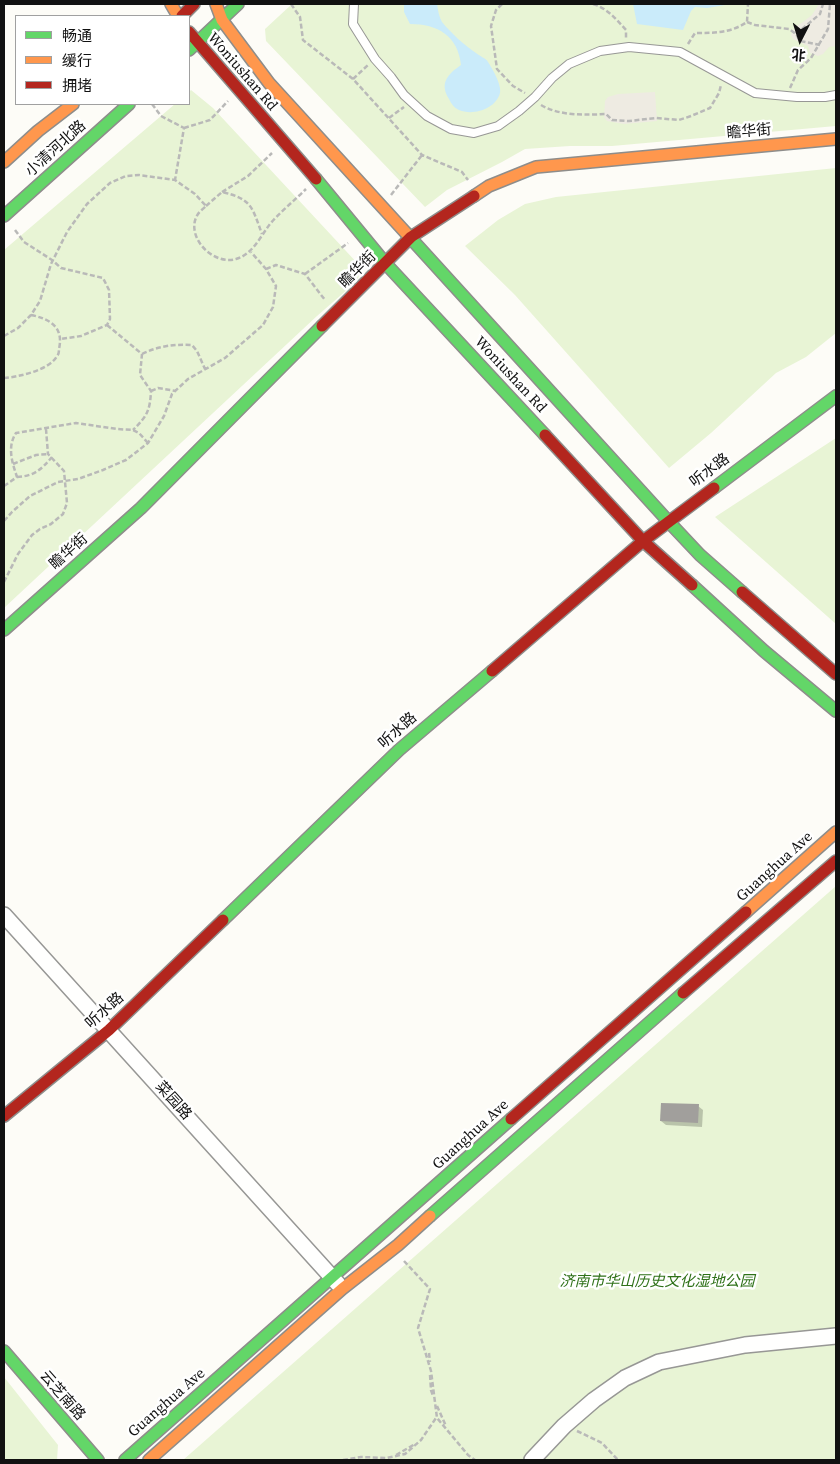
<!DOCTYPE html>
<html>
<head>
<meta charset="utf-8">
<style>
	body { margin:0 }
	#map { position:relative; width:840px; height:1464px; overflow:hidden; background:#fdfcf7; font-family:"Source Serif 4","Noto Sans SC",serif }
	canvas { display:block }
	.frame { position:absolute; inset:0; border:5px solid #111; pointer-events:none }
	.legend { position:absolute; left:15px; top:15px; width:175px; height:90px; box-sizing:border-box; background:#fff; border:1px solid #a0a0a0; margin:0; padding:6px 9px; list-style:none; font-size:15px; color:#111 }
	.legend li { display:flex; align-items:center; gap:10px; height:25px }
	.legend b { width:25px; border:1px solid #a0a0a0 }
	.north { position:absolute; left:775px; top:15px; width:50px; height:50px; -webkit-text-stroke:4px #fff; paint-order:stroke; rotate:185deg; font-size:14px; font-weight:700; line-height:20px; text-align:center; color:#111 }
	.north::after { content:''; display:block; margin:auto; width:18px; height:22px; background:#111; clip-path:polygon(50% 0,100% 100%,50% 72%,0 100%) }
</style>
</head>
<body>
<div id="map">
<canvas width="840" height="1464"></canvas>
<div class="frame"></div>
<ul class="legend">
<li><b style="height:6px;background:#63d668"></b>畅通</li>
<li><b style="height:6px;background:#ff974d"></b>缓行</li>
<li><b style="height:6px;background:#b3261e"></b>拥堵</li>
</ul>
<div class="north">北</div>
</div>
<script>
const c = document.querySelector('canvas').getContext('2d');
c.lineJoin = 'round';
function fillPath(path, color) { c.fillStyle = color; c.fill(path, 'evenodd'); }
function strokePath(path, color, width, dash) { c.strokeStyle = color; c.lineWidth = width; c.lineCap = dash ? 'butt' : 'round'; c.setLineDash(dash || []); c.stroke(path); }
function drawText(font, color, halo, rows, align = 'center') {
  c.font = font + ' "Source Serif 4","Noto Sans SC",serif'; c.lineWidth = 5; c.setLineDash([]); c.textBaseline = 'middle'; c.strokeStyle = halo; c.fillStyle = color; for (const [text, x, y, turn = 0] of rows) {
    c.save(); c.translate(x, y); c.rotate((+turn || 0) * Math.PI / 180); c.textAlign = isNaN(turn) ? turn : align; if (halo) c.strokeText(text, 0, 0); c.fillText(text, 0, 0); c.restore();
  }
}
fillPath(new Path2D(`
	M292,4H836V126L612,146H570L525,149L502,162L447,190L425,207L266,41L265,29Z
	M191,90L213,108L359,265L360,274L356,282L317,316L4,608V250L175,104H189V92Z
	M836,168V333L806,357L776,373L711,433L669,468L515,295L465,246L498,220L525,204L556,197Z
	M836,438V624L715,517Z
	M836,886V1460H183Z
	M4,1377L58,1445L57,1460H4Z`), '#e8f4d5');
fillPath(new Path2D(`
	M819,4H836V46L829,47L823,54L818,56L810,53L808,46L793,39L791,35L795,27L803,22L812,15Z
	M655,92L657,121L624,124L607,121L604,117L605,101L608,97L618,94Z`), '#eeebe2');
fillPath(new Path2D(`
	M404,4H437C438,10 439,17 442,22C450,32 465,46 476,53C479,56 486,58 488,62C492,68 502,85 500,93C496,109 473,116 459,110C454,108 451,103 449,99C439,83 448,74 461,65C458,36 438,24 410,24L404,12Z
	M633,4H731L707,8L695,7L691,11L683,30L637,24Z`), '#caebfa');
fillPath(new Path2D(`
	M698,1106L703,1110L702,1127L666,1125L661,1121Z`), '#0003');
fillPath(new Path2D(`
	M661,1103L699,1104L698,1123L660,1121Z`), '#a19f9c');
const lane = new Path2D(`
	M354,4L353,24L375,59L391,77L404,95L427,116L451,129L474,133L498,126L519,111L535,97L552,78L569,64L600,51L629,47L680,52L755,93L797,97H825L836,95`);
const street = new Path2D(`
	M4,915L338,1284
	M532,1460L564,1426L594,1400L625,1378L659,1362L745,1345L836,1336`);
const fast = new Path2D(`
	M189,50L238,4
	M316,179L386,264L545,435
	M4,216L129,104
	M406,233L668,521L700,555L742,592
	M714,488L836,396
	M692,585L764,651L836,711
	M4,630L141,508L322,326
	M223,920L399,750L492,671
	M430,1216L683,993
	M4,1351L98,1460
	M125,1460L511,1119`);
const slow = new Path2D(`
	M171,4L178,16
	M216,4L222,20L269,83L406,233
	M4,162L38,131L73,104
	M474,196L489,186L536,167L836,139
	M746,912L836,832
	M149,1460L342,1289L398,1245L430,1216`);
const jam = new Path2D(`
	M182,16L194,4
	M189,32L316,179
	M322,326L411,237L474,196
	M545,435L643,541L692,585
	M742,592L836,674
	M492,671L643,541L714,488
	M683,993L836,861
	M4,1116L109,1030L223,920
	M511,1119L746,912`);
strokePath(lane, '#979795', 10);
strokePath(street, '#979795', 18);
strokePath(fast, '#8e8d8b', 14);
strokePath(slow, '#8e8d8b', 14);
strokePath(jam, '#8e8d8b', 14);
strokePath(new Path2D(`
	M291,4L300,17L303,40L353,79L422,155L462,172L468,180
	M502,4L496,10L491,26L497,69L513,86L525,93
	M593,4C607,8 616,19 626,30V38
	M747,22L755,25L789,29L796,34L800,41L820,45
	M796,34L820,14L823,4
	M688,44L695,33C714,33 731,33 747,22L748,4
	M353,79L368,65
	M790,88L798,70L811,58L828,29L830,4
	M152,104L161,116L184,128L175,180
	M541,105C559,116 585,115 606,114L612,120L629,121L656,118L679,120L691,116L710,108L719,93L721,85
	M389,118L404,107
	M184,128L210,120L228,101
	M222,192L248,176L272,153
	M391,195L422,155
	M206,206L222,192C252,199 252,207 262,234
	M15,230L24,242L52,260L61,268L103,278L109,290L110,319L107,325L81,336L61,339
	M266,269L276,265L305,274L325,300
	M305,274L348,243
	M107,325L142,354L140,375L151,391C150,411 147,416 133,430
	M4,336L18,328L31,315L40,301L51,264L67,232L87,204L110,183L126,176L139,175L175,180L195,194L206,206C204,208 200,211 198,214C184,235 212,266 236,259C253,254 260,237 270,224C280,212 294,201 306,189
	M142,354C158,346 174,344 192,345L197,351L205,369
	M4,378C18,377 50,370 57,356C59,354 59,351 59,349C64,327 50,319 31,315
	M151,391L158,388L176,391
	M13,464L36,455L48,454
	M17,477C34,476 41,470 52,457
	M4,486L17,477C12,462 7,447 16,433L76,423L117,429L133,430L139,433L148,443
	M4,521L12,512L30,496L58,482L78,479L103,470L126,460L148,443L164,416L172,394L188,379L225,358L263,325L273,307L276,286L266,269L251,252
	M4,582L18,554L32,535L40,529L51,524L63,514L67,503L64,471L48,454L46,429
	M404,1261L430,1289L418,1328L431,1371L437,1418L468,1455L475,1460
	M429,1353L430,1362
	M430,1375L431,1390L433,1396
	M437,1406L446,1426
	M577,1431L602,1443L618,1460
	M396,1455L415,1444
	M343,1460L361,1457L387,1458L405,1454L421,1440L436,1418`), '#b9b9b8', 2.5, [5, 2.5]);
strokePath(lane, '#fffffe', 8);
strokePath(street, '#fffffe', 15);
strokePath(fast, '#63d668', 11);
strokePath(slow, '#ff974d', 11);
strokePath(jam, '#b3261e', 11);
drawText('15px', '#111', '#fff', [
	["Woniushan Rd",242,72,49],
	["瞻华街",749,132,-5],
	["小清河北路",56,149,-42],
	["瞻华街",358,270,-45],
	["Woniushan Rd",510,375,47],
	["听水路",710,471,-37],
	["瞻华街",69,552,-42],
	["听水路",398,731,-42],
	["Guanghua Ave",775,867,-42],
	["听水路",105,1011,-42],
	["菜园路",173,1101,48],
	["Guanghua Ave",471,1135,-42],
	["云芝南路",62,1396,49],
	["Guanghua Ave",167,1403,-41]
]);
drawText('italic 15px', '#2f7119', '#fff', [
	["济南市华山历史文化湿地公园",657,1282]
]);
</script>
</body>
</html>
